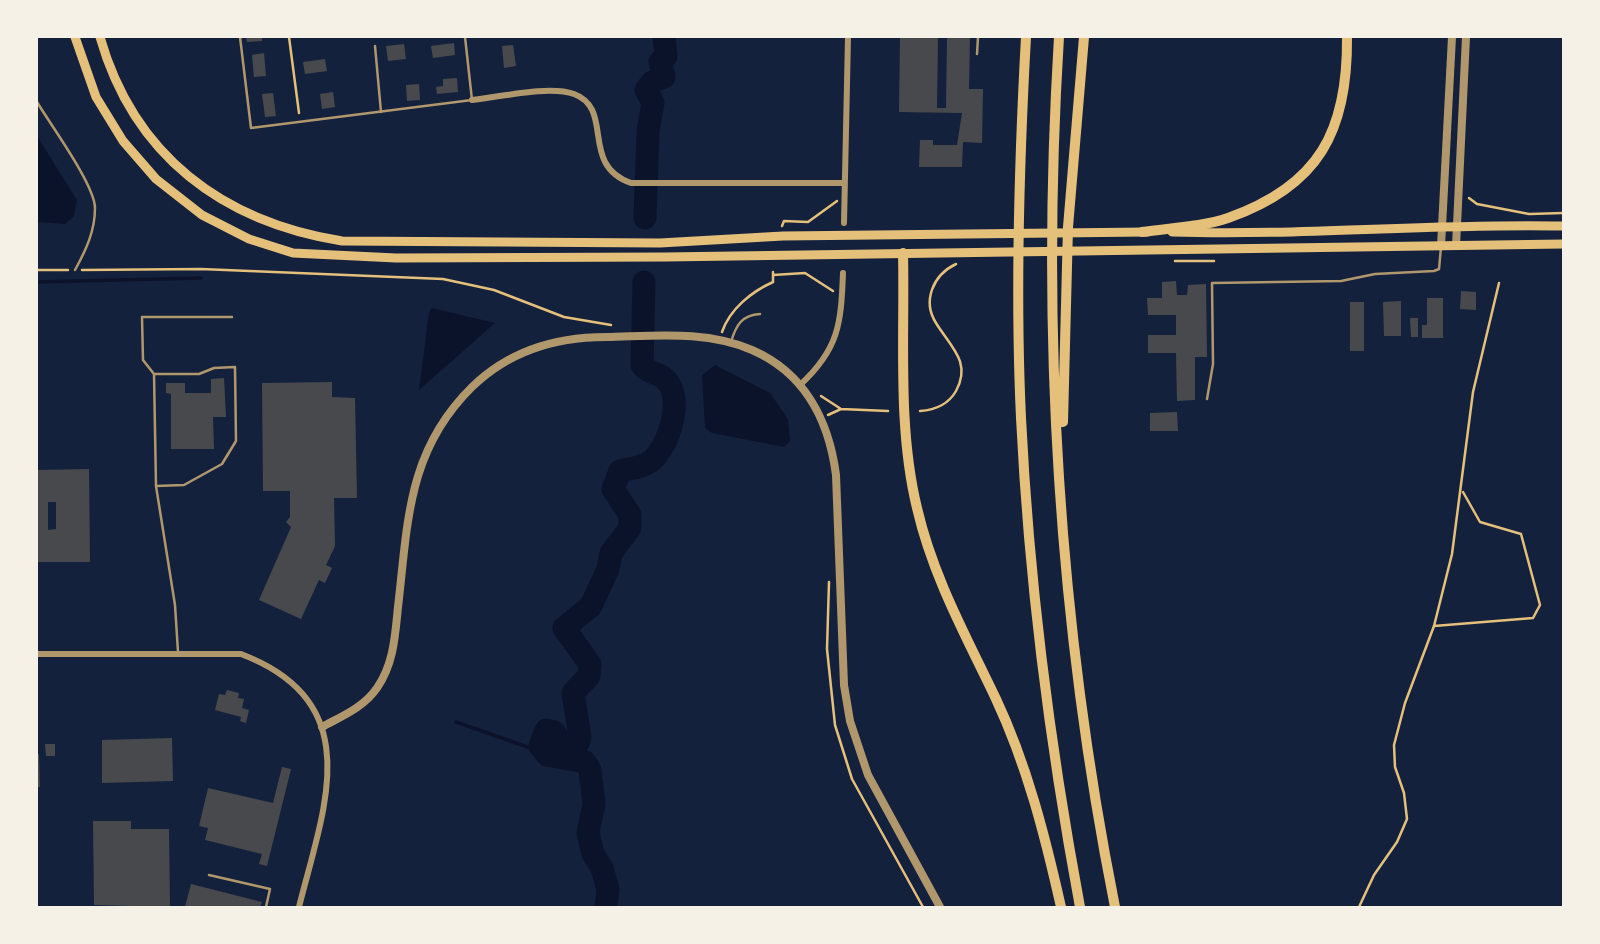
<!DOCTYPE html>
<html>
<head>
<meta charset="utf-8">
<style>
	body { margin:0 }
	#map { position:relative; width:1600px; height:944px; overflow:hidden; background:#14213d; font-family:Overpass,sans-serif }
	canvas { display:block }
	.frame { position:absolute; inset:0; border:38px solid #f6f1e7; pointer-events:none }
</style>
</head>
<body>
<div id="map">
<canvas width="1600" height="944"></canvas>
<div class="frame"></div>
</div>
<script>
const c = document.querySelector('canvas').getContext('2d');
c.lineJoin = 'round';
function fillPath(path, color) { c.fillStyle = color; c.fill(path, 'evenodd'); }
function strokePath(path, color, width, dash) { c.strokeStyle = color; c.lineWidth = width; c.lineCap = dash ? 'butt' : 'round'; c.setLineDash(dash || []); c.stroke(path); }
fillPath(new Path2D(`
	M37,136L77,200L74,216L65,224L37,222Z
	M432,308L495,323L419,390L429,312Z
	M715,365L770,393L788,419L790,441L784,447L712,433L705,428L702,375Z`), '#0b132b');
strokePath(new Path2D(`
	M37,282L201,278
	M456,722L542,752`), '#0b132b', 3.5);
strokePath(new Path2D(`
	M645,218L648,131L653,103L646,90L652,82L664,77L660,62L666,56L664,37
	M606,907L608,889L602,868L593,854L588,833L594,804L590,770L585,762L547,755L540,746L546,730L554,732L563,746L578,743L580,737L573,693L589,676L590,664L564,628L591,606L608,569L611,553L630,528V515L613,489L620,471C631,468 642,468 651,461C669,447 685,397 665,379C658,373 648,373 642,365L644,282`), '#0b132b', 23);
fillPath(new Path2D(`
	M246,37H262V41L247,42Z
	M900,37H938L937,108H946L947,37H970L969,89H983L982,143L963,142L962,167H919L920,140H933V145H957L962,113L899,112Z
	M454,43L455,55L433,58L431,46Z
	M404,44L406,59L388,61L386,46Z
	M513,45L516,66L504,68L502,46Z
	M264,53L266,76L254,77L252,55Z
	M325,59L327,71L305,74L303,62Z
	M457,78L458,92L437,94L436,87L443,86V79Z
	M419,84L420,100L407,101L406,85Z
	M333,92L335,107L322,109L320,94Z
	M273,93L276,116L265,117L262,94Z
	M1176,281L1177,295H1187L1188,285L1206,284L1207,357H1195V400L1177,401L1176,353H1148V335H1176V315H1148L1147,298H1162V282Z
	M1461,291L1476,292V310L1460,309Z
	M1427,298H1443V338H1422V325H1427Z
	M1401,301V336H1384L1383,302Z
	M1350,302H1364V351H1350Z
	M1410,318H1418V337H1411Z
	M224,378L226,417H213L214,449H171V394L166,393V383H185V393H211V379Z
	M332,382V397L355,398L357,498H334L335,546L326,565L332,568L325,583L319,580L301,619L259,600L291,527L286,522L290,517V491H263L262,383Z
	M1177,412L1178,431H1150V413Z
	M89,469L90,562H37V470ZM48,502H56V529L48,530Z
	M227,690L239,693L238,698L244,699L242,708L249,710L246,723L240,721L241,717L215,710L219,694L225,695Z
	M172,738L173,781L102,783V740Z
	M45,744H55V756H46Z
	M37,754H39L40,787H37Z
	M282,767L291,769L267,866L259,864L262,854L205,840L208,828L199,826L208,788L273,803Z
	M93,821H131V829H169L170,907L94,905Z
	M191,884L262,902L260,907H185Z`), '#48494c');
strokePath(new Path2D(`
	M289,37L299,113
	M1469,198L1477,204L1529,214
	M1530,214L1563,213
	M782,226L784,221L808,222L837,201
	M1175,261H1214
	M37,270H68
	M82,270L201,269L443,279L494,290L564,317L611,325
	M773,272V275L805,273L833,291
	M722,332C730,309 751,292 773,282V275
	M821,396L841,409L888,411
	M920,411C935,410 948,405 956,391C972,362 950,346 936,323C922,301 933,275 956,264
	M828,415L841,409
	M829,582L827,649L835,725L852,779L923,907
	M1434,626L1533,618L1540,605L1521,534L1480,522L1463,492
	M1359,907L1374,875L1397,842L1407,819L1404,793L1395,767L1394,745L1405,703L1434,626L1452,554L1473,392L1499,283`), '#e5c07b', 2.5);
strokePath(new Path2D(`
	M240,37L251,128L472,100L465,37
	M375,46L381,112
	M977,54L978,37
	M37,102C50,124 95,185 95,208C95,231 86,250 75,270
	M731,342C736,325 742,315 760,314
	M154,374L143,360L142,317H232
	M1207,399L1213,364L1212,283L1341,281L1375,274L1434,271L1439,269L1441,247
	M156,486L184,485L222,464L236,441L235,367L214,368L199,374H154L156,486L175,605L178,652
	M209,875L270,889L266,907`), '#b1986c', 2.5);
strokePath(new Path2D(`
	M472,100C500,97 549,85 574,94C615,109 579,165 631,183H844
	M844,223L848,37
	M800,385C839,349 841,324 843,273
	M37,654H241C369,703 324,807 299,907`), '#b1986c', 6);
strokePath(new Path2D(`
	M1441,246L1452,37
	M1456,246L1466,37
	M322,727C342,716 363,708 377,688C394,663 395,636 398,607C408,522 407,451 472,387C509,351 554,337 606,337C655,336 706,330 752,350C805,373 829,421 836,475L844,685L850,721L868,775L940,907`), '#b1986c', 8);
strokePath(new Path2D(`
	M75,37L96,97L123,141L156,179L202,215L249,239L293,253L396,258L665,257L1563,244
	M100,37C134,156 223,222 342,241L660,243L783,236L1147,232
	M1172,232C1302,236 1433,223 1563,226`), '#e5c07b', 9);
strokePath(new Path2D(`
	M1026,37C1019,164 1015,291 1021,418C1029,582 1050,746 1080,907
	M1059,37C1041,328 1058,621 1115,907
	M1142,232C1169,228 1202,227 1228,218C1319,186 1348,131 1347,37
	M903,253C905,336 897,426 917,508C933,577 966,636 996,699C1027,765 1045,836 1061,907
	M1063,422L1068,227L1084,37`), '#e5c07b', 10);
</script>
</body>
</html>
